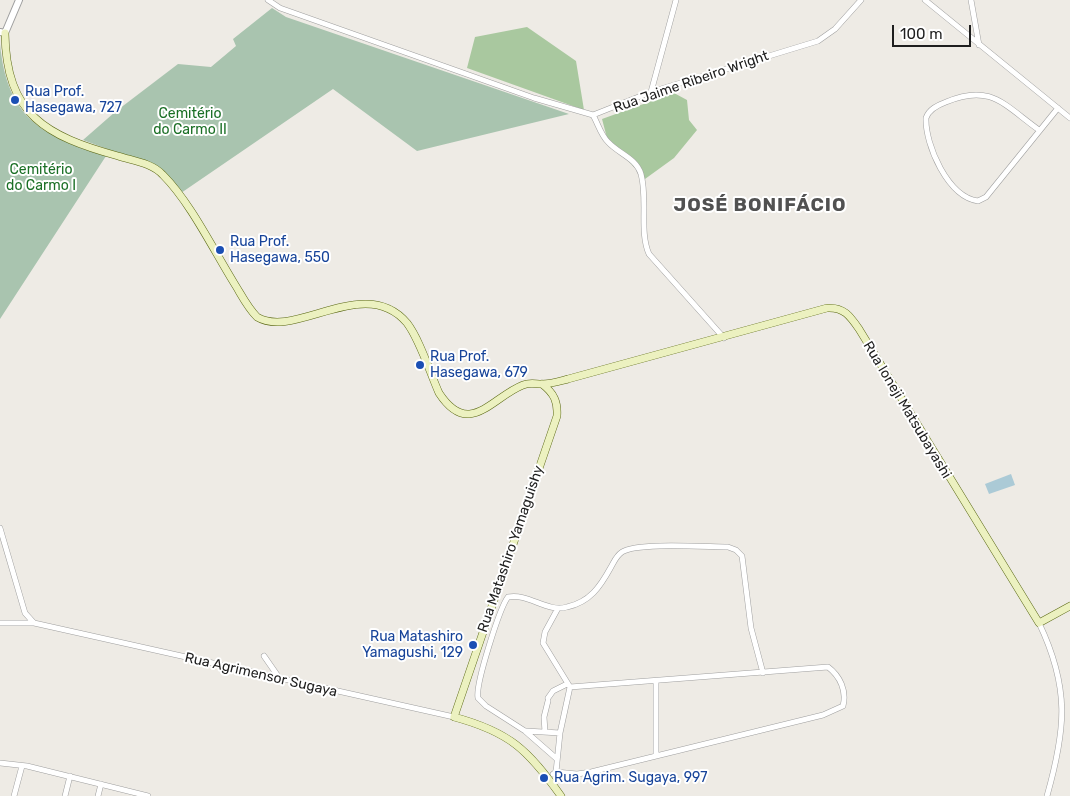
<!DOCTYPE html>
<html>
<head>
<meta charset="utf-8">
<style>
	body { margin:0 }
	#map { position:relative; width:1070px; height:796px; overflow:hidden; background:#eeebe5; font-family:Rubik,sans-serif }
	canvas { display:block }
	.scale { position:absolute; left:892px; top:25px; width:79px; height:22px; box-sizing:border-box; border:2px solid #1e1e1e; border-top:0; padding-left:6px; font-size:15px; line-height:18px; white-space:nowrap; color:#1e1e1e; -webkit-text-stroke:4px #fff; paint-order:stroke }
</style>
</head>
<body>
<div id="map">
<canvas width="1070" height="796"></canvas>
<div class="scale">100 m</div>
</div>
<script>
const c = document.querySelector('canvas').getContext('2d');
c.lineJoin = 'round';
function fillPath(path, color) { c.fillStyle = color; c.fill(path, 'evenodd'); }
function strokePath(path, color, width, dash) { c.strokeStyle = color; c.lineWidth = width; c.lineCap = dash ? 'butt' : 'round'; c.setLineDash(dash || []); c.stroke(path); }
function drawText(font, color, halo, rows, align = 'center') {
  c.font = font + ' Rubik,sans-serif'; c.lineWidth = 4; c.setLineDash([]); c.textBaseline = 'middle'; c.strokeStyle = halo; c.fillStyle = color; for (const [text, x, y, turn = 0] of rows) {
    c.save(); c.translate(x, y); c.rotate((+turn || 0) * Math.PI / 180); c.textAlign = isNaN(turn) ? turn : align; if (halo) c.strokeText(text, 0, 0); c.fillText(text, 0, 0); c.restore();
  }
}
fillPath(new Path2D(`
	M527,27L576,61L584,110L467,68L475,37Z
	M674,93L687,100L689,120L697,130L674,158L645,179L607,138L602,119Z`), '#a9c89f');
fillPath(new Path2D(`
	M272,8L286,17L569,114L417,151L333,89L181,193L158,168L83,140L115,112L178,64L211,67L236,46L233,39Z
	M0,44C7,117 41,136 106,156L0,319Z`), '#a9c4af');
fillPath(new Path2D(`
	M1011,474L1015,485L989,494L985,484Z`), '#abcad6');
const minor = new Path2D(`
	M268,0L280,8L534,98L593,115
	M925,0L1070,118
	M971,0L979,45
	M651,92L676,0
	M593,115L651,92L818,41L835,29L861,0
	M593,115C598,124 601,135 608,142C619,154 636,158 641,174C648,199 639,232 649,254L724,338
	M1039,130C1004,105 991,83 946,102C938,105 929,109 926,118C925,145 948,197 978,201L986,197L1058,108
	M0,528L25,613L34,623L454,717
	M557,610L545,632L543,643L570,687
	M0,623H34
	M1039,623C1070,688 1066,729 1047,796
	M264,656L280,679
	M656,681V756
	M548,698L553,691L567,684
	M526,731L560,733
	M545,732L544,717L548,701
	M557,759L525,731L486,706L478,698C475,685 500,607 508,597C529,593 547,613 567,607C590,602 600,587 611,567C614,562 616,556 622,552C637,542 707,547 728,547L736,550L742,556L751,628L763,673
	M0,763L27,766L148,796
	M553,774L556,772L560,733L570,687L828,667C840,676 847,691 843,706L823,715L591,772L577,774L556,772
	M14,796L22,766
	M65,796L70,776
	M98,796L101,784`);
const tertiary = new Path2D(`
	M0,32L5,33L19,0`);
const secondary = new Path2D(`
	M5,33C6,115 46,136 118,156C134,161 152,163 163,175C190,202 213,249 234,283C241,294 247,307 257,317C295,340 365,273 407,323C420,340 430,373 439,393C469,439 492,397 523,385C530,382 535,384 542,384C550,384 560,381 568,379L827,308C844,307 850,316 859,329L1039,623L1070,606
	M542,384C554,393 558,402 557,416L454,717C510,732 528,750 561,796`);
strokePath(minor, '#9f9f9f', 6);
strokePath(tertiary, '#9f9f9f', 8);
strokePath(secondary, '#596713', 8);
strokePath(minor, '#fff', 5);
strokePath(tertiary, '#fff', 6);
strokePath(secondary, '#ecf1c0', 7);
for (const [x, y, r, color] of [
	[15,100,5,"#1a4fb4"],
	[220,250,5,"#1a4fb4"],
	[420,365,5,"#1a4fb4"],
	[473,645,5,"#1a4fb4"],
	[544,778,5,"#1a4fb4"]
]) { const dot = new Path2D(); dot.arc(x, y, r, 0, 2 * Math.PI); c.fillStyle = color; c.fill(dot); strokePath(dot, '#fff', 2); }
drawText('14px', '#1e1e1e', '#fff', [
	["Rua Jaime Ribeiro Wright",691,82,-19],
	["Rua Ioneji Matsubayashi",907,410,59],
	["Rua Matashiro Yamaguishy",511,549,-71],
	["Rua Agrimensor Sugaya",261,675,13]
]);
drawText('14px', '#164399', '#fff', [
	["Rua Prof.",25,92],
	["Hasegawa, 727",25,108],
	["Rua Prof.",230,242],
	["Hasegawa, 550",230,258],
	["Rua Prof.",430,357],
	["Hasegawa, 679",430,373],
	["Rua Matashiro",463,637,"right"],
	["Yamagushi, 129",463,653,"right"],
	["Rua Agrim. Sugaya, 997",554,778]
], 'left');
drawText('14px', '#1a6f25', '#fff', [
	["Cemitério",190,114],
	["do Carmo II",190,130],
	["Cemitério",41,170],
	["do Carmo I",41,186]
]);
c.letterSpacing = '1px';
drawText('bold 19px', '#515151', '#fff', [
	["JOSÉ BONIFÁCIO",760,206]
]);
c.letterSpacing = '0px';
</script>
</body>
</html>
